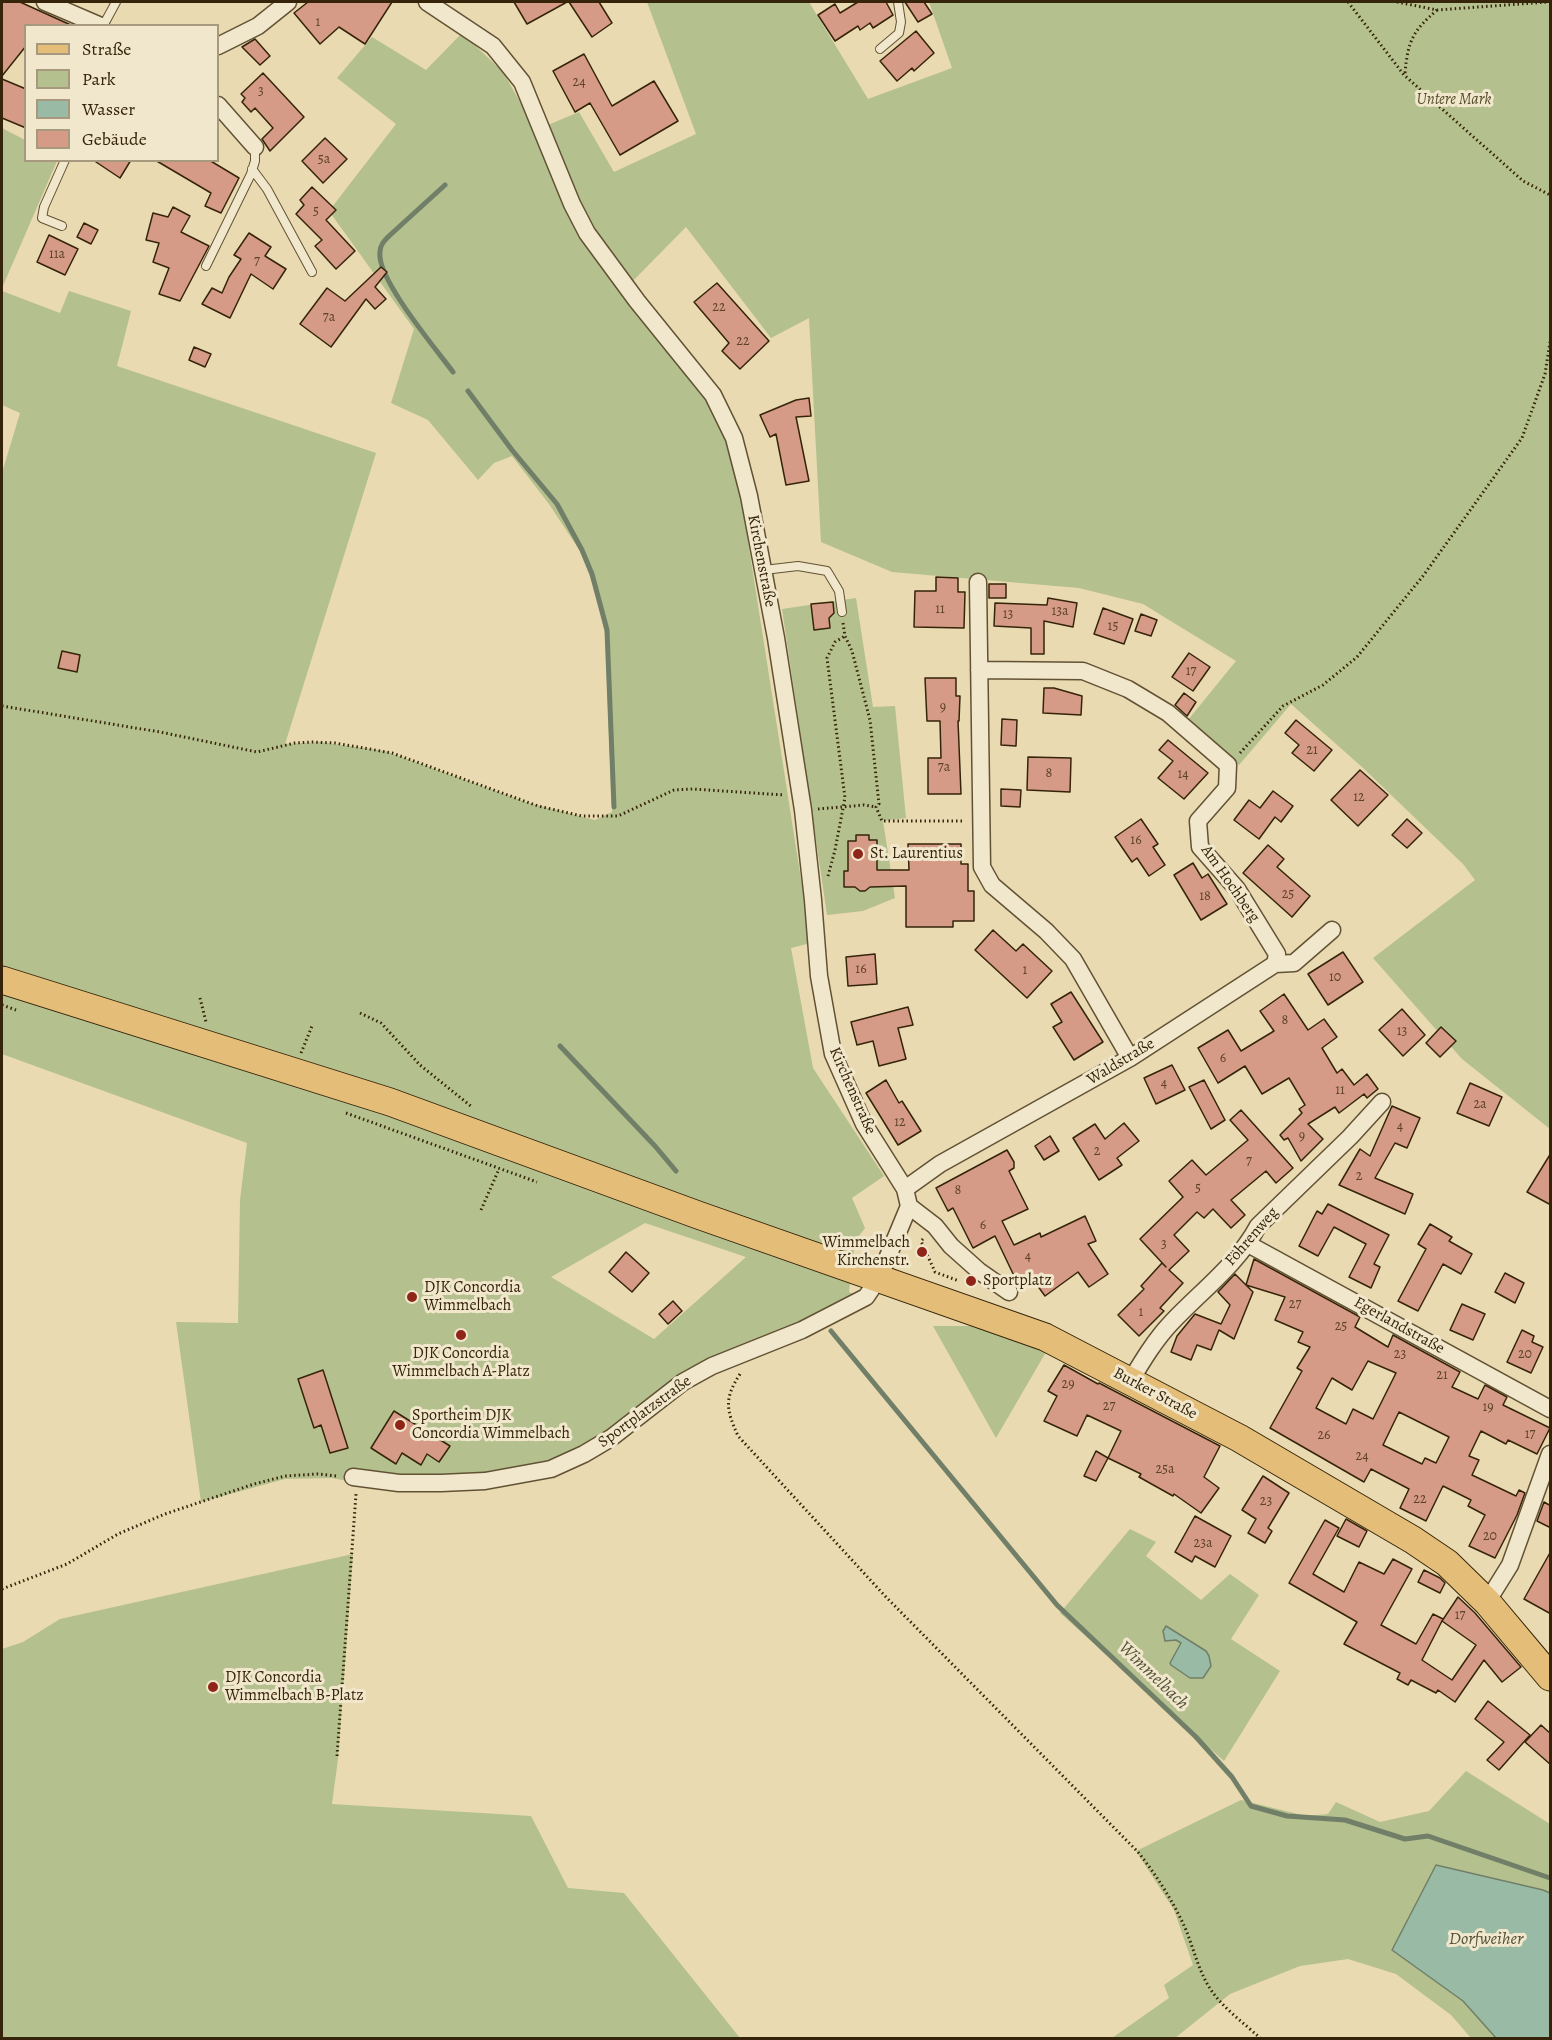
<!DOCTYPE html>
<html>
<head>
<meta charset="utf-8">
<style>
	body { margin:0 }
	#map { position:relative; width:1552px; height:2040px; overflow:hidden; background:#e9dab1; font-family:Alegreya,serif }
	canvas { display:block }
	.frame { position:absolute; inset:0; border:3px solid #35240a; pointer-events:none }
	.legend { position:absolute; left:24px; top:24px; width:195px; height:138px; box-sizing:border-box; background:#f1e7cc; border:2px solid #a6997e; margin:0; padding:8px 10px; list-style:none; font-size:18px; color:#35240a }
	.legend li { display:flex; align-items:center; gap:12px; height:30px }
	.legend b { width:30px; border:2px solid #a6997e }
</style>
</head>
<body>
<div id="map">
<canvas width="1552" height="2040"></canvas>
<div class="frame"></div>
<ul class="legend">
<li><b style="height:8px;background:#e4bd78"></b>Straße</li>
<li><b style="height:16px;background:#b4c08d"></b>Park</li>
<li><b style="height:16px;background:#99bba6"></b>Wasser</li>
<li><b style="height:16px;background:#d69b86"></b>Gebäude</li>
</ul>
</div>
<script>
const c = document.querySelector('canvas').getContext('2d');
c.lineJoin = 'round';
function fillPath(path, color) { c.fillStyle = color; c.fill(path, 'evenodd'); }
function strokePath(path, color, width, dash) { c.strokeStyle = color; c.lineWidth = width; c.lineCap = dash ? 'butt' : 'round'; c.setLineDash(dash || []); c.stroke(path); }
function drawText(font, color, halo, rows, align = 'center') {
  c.font = font + ' Alegreya,serif'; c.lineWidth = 6; c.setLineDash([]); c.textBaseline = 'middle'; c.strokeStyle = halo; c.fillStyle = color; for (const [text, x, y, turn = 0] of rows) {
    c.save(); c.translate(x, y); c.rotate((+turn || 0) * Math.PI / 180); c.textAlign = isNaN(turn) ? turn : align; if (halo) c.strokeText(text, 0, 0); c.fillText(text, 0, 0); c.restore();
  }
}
fillPath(new Path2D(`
	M647,2H809L868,99L952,68L929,2H1550V1129L1462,1059L1373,958L1475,880L1463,864L1362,767L1291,704L1239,765L1188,720L1236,661L1143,604L1079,588L892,572L821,542L809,318L771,338L686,227L622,292L720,416L736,465L811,943L791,948L813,1068L884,1176L852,1198L865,1228L855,1241L849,1292L874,1302L805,1338L709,1374L595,1457L548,1476L391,1489L332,1478L285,1479L201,1502L176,1322L238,1323L240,1200L247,1143L2,1054V473L20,413L2,405V291L60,313L69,291L131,311L117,366L376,453L285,744L320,742L385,751L529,803L595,820L612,812L605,634L596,592L580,551L549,504L512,456L494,463L478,480L428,420L391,403L414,329L329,211L396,124L337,78L372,37L426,70L462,33L503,72L536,130L579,112L614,172L696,134ZM645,1223L746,1257L654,1339L551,1277Z
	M2,128L25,140L26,160L57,161L2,288Z
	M856,598L873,707L895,706L906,818L883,821L895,898L863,911L827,915L782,609Z
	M933,1326H978L1046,1352L996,1438Z
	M1130,1529L1156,1542L1146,1556L1201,1600L1230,1574L1259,1595L1231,1639L1280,1671L1224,1761L1060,1613Z
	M353,1554L338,1759L332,1804L531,1816L568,1888L624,1893L740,2038H2V1649L23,1642L60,1619Z
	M1466,1771L1550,1824V2038H1471L1451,2015L1396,1974L1348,1959L1300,1966L1230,1994L1175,2038H1112L1169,1998L1164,1985L1193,1965L1174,1910L1136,1851L1241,1800L1306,1816L1328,1814L1336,1802L1380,1822L1429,1811Z`), '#b4c08d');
const water = new Path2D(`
	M1166,1626L1206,1651L1209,1656L1211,1666L1203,1678H1190L1171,1665L1170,1663L1181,1643L1176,1640L1165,1641L1163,1631Z
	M1436,1865L1543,1890L1550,1893V2038H1496L1463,2001L1392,1950Z`);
fillPath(water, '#99bba6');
strokePath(water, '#717f68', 1.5);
strokePath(new Path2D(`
	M445,185L389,236C384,241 380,245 380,252C376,278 436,349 453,372
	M468,391L512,450L557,504L582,550L592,574L607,630L614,807
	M560,1046L655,1146L676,1171
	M831,1331L1057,1605L1196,1737L1232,1777L1251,1806L1287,1816L1345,1820L1405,1839L1428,1836L1550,1878`), '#717f68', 5);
const building = new Path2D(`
	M2,2H20L73,26H26V46L2,76Z
	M308,2H392L365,44L339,27L320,44L294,13Z
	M514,2H567L527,24Z
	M569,2H599L612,23L592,37Z
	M858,2H886L893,15L873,28L870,23L860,30L858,26L835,41L818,15L835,4L840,13Z
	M905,2H924L932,14L918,22Z
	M916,31L934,53L914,71L912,68L897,81L880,61Z
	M255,39L270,56L260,65L242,47Z
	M584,54L612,106L654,81L678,121L620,155L590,103L575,112L553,71Z
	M263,73L304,117L270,151L262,139L273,128L255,108L251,112L242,102L245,98L241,94Z
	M2,79L26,89V128L2,118Z
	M325,138L347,159L323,183L302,161Z
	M93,160H131L120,178Z
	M155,160H209L239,178L221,213L205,206L211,193Z
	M312,187L336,210L326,220L355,251L336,269L315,246L322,240L296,214L304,205L300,200Z
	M173,207L190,216L181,232L209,246L180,301L159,294L169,268L153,262L159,243L146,240L153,213L168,217Z
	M84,223L98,230L91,244L77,237Z
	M249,233L271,247L265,256L286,269L273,289L251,274L230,318L202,304L212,288L222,293L229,277L241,259L234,255Z
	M49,235L78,249L65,275L37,262Z
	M381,267L387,272L375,287L386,299L375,309L366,299L331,347L300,324L327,288L345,301Z
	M717,283L769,341L740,369L722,351L729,343L694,302Z
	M194,347L211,354L205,367L189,360Z
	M809,398L811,416L796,417L809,481L786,485L776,434L770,437L760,415L796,400Z
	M936,577L958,578V592H965L964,628L914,627L915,591H936Z
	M989,584H1006V598H989Z
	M1048,598L1077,603L1073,627L1044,621V654H1031V628L994,626L995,603L1047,605Z
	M833,602L834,613L829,618L830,628L814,630L811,604Z
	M1103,608L1133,619L1124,644L1094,634Z
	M1141,614L1157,620L1151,636L1135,631Z
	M62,651L80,655L77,672L58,668Z
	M1189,653L1210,667L1193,691L1172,677Z
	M925,678H956V696H960L959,721H958L961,794H928V758H941L940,721H927Z
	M1044,688H1054L1082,696L1081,715L1043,713Z
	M1184,693L1196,702L1187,716L1175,705Z
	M1002,719L1017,720L1016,746L1001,745Z
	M1296,720L1332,750L1314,771L1292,753L1299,745L1285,733Z
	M1168,740L1208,773L1184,799L1158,778L1173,761L1159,750Z
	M1028,757L1071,758L1070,792L1027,790Z
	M1360,770L1388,795L1358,826L1331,800Z
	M1001,789L1021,790L1020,807L1001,806Z
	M1273,791L1293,806L1281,822L1275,817L1259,839L1234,820L1249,800L1260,808Z
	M1141,819L1158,844L1153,847L1165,865L1149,876L1137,858L1132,862L1115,837Z
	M1407,819L1422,833L1407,848L1392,835Z
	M856,835H869V840H877V870H909L908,844H961V864H968V891H974V921H953V927H906V886L870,887L865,891H860L855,887H844V871H848V841H856Z
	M1268,845L1284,859L1277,867L1310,896L1292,917L1243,873Z
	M1193,863L1202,878L1208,874L1227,904L1201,920L1174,875Z
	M993,930L1016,951L1023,944L1052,971L1027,998L975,950Z
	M1343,952L1363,982L1328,1005L1308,974Z
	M875,954L877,984L848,986L846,957Z
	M1071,992L1103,1042L1074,1060L1053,1027L1062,1022L1051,1004Z
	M1284,994L1308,1030L1324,1019L1337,1037L1322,1048L1337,1073L1342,1069L1354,1085L1367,1074L1378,1089L1367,1098L1364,1094L1339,1113L1335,1107L1308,1124L1323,1139L1301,1161L1288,1138L1284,1140L1280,1135L1302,1113L1299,1109L1305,1105L1289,1078L1262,1094L1245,1066L1218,1083L1198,1048L1228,1030L1241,1051L1274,1031L1260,1011Z
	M908,1007L913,1025L898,1028L906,1059L879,1066L873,1041L857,1045L851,1022Z
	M1402,1009L1425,1035L1403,1056L1379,1030Z
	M1441,1027L1456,1041L1440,1057L1426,1043Z
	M1172,1065L1185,1090L1156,1104L1144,1078Z
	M886,1080L899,1103L902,1101L921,1131L898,1145L866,1093Z
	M1204,1080L1225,1120L1211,1129L1189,1087Z
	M1470,1083L1502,1097L1489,1126L1457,1113Z
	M1392,1106L1420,1118L1407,1148L1395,1143L1375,1178L1413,1194L1405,1214L1339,1185L1360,1149L1370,1156Z
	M1241,1110L1293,1168L1276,1183L1266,1171L1231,1200L1245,1215L1231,1228L1213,1209L1204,1218L1197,1212L1174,1235L1189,1251L1169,1270L1183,1283L1160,1308L1164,1311L1139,1336L1118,1315L1144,1289L1141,1286L1162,1263L1166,1267L1140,1239L1183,1197L1169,1181L1192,1160L1206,1175L1248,1140L1230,1120Z
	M1124,1123L1139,1141L1117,1158L1122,1165L1099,1180L1073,1138L1095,1124L1105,1139Z
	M1050,1136L1059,1151L1044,1160L1035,1146Z
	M1007,1150L1014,1162V1168L1009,1171L1028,1209L1002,1221L1014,1245L1040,1233L1041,1237L1085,1216L1096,1241L1088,1244L1108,1274L1089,1287L1078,1272L1045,1296L1029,1274L1016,1280L995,1236L973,1248L953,1208L948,1211L936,1188Z
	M1551,1153V1205L1527,1192Z
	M1328,1204L1389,1235L1374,1264L1380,1267L1371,1288L1349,1277L1366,1244L1334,1227L1318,1256L1299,1246L1317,1211L1322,1214Z
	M1430,1224L1452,1237L1449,1241L1472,1254L1461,1274L1443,1264L1418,1311L1398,1301L1426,1249L1418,1244Z
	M626,1252L649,1273L632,1292L609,1272Z
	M1254,1259L1360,1317L1355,1327L1388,1347L1393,1335L1460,1372L1452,1387L1478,1399L1485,1385L1507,1397L1503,1405L1550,1428L1537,1454L1508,1440L1506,1444L1481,1431L1469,1456L1479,1460L1472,1475L1516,1496L1519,1490L1525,1493L1517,1515L1495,1558L1469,1546L1485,1515L1468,1506L1471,1500L1443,1486L1426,1521L1400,1508L1409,1489L1371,1469L1364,1482L1270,1428L1302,1371L1297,1368L1310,1347L1298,1342L1303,1332L1275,1320L1285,1297L1246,1285ZM1368,1361L1396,1373L1373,1419L1353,1409L1346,1424L1316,1408L1332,1378L1352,1390ZM1399,1412L1449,1437L1436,1463L1425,1458L1422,1464L1383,1445Z
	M1505,1273L1524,1283L1515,1303L1495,1292Z
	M1235,1274L1253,1292L1234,1339L1219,1330L1211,1350L1197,1345L1191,1360L1171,1352L1177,1336L1195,1314L1221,1324L1230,1305L1218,1292Z
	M673,1301L682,1311L668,1324L659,1314Z
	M1462,1304L1485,1314L1473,1340L1450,1330Z
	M1522,1330L1534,1336L1532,1342L1543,1347L1531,1373L1507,1362Z
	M1064,1365L1098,1384L1099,1383L1220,1446L1204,1477L1219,1488L1201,1513L1174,1494L1173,1496L1139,1477L1141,1474L1108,1458L1121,1431L1087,1415L1077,1436L1044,1421L1057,1396L1048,1391Z
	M323,1370L348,1448L330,1453L321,1425L314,1428L298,1379Z
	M394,1411L450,1446L439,1462L427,1454L421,1465L402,1453L396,1464L371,1448Z
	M1096,1451L1108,1458L1096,1481L1084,1476Z
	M1263,1476L1289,1493L1268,1528L1272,1531L1265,1543L1248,1533L1256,1519L1242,1510Z
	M1544,1502L1551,1506V1528L1537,1521Z
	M1195,1516L1231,1536L1215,1567L1195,1556L1192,1562L1175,1552Z
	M1346,1519L1367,1531L1359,1547L1337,1536Z
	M1325,1520L1339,1528L1313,1574L1344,1592L1359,1562L1384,1574L1393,1559L1412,1569L1381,1625L1416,1644L1433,1614L1443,1619L1422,1660L1452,1680L1476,1645L1442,1621L1458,1597L1475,1613L1521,1667L1502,1682L1484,1660L1455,1702L1438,1690L1436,1693L1411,1680L1408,1685L1397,1679L1400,1673L1344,1644L1357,1622L1289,1583Z
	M1551,1551V1614L1524,1599Z
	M1424,1570L1440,1578L1445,1583L1440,1593L1418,1582Z
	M1488,1701L1530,1735L1499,1770L1487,1760L1504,1742L1475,1719Z
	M1541,1725L1551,1734V1765L1525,1742Z`);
fillPath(building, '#d69b86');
strokePath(building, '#35240a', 1.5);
const lane = new Path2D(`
	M103,26L116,2
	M880,49L899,33L901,22L898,2
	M252,169L267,189L312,272
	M62,226L42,218L44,207L65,160
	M206,266L251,174L255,161V147
	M764,570L798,566L827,571L839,591L842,612`);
const street = new Path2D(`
	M45,2L101,26
	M218,46L258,26L288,2
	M218,105L255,147
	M978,582L982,867L992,885L1046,931L1073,959L1130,1058
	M979,670L1083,671L1128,689L1168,713L1228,765L1227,788L1198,821L1200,847L1237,889L1277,954L1275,964
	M905,1189L940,1164L1130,1058L1275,964L1294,963L1332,930
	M909,1206L935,1226L951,1246L979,1271L1009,1292
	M1248,1244L1550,1409
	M1131,1380C1143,1360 1155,1340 1171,1323C1200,1292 1238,1264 1258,1226L1350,1137L1382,1102
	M353,1477L399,1483H441L485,1481L551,1469L584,1454L611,1438L683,1382L712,1366L802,1330L866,1297L879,1278L909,1206L905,1189L864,1124L833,1054L819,976L813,900L803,810L776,638L749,496L734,438L713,395L637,301L587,233L572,204L522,82L493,46L427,2
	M1487,1602L1510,1565L1550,1454`);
const primary = new Path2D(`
	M2,980L390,1102L698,1215L1045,1337L1239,1438L1413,1540L1447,1563L1487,1602L1550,1677`);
strokePath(lane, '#625234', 10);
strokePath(street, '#625234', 19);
strokePath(primary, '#35240a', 29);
strokePath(new Path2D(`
	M1348,2L1404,75L1523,181L1550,195
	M1397,2L1437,10L1548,2
	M1405,73C1408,40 1413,31 1437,10
	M843,623L845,636L852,651L870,720L879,804L876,807L882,821H965
	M2,706L160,732L257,752L295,743L312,742L335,743L392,753L538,806L582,816H618L674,790L693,789L784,795
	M1240,753L1283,706L1323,685L1357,657L1423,576L1522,438L1545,374L1550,342
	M818,809L864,805L876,807
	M828,876L835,850L845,798L827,658L835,642L845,636
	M200,998L206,1022
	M2,1005L16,1010
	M360,1013L381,1023L420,1065L472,1107
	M301,1053L312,1026
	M346,1113L537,1182
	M481,1210L499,1169
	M923,1239L921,1241L935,1272L959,1281
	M740,1374C724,1399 726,1409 738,1436L885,1596L1138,1852C1157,1876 1173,1901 1186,1930C1194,1950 1199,1972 1211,1990C1222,2007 1245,2024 1260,2038
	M2,1589L67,1564L118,1534L165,1514L254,1484L285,1476L318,1474L337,1476
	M337,1756L356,1494`), '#35240a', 3, [1.5, 3]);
strokePath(lane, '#f1e7cc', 8);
strokePath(street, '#f1e7cc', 16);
strokePath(primary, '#e4bd78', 27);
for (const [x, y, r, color] of [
	[858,854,6,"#8f2418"],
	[922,1252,6,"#8f2418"],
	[971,1281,6,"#8f2418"],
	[412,1297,6,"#8f2418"],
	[461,1335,6,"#8f2418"],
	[400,1425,6,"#8f2418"],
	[213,1687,6,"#8f2418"]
]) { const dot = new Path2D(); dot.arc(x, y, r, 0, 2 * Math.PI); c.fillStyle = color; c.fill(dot); strokePath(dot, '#f1e7cc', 2); }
drawText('14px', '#5d4229', null, [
	["1",318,23],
	["24",579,83],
	["3",261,92],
	["5a",324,160],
	["5",316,212],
	["11a",57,255],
	["7",257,262],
	["22",719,308],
	["7a",329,318],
	["22",743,342],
	["11",940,610],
	["13a",1060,612],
	["13",1008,615],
	["15",1113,627],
	["17",1191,672],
	["9",943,708],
	["21",1312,751],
	["7a",944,768],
	["8",1049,774],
	["14",1183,775],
	["12",1359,798],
	["16",1136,841],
	["25",1288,895],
	["18",1205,897],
	["16",861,970],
	["1",1025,971],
	["10",1335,978],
	["8",1285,1021],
	["13",1402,1032],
	["6",1223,1059],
	["4",1164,1084],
	["11",1340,1091],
	["2a",1480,1105],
	["12",900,1123],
	["4",1400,1127],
	["9",1302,1137],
	["2",1097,1152],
	["7",1249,1162],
	["2",1359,1177],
	["5",1198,1189],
	["8",958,1191],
	["6",983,1226],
	["3",1164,1245],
	["4",1028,1257],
	["27",1295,1305],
	["1",1141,1313],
	["25",1341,1327],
	["23",1400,1355],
	["20",1525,1355],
	["21",1442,1376],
	["29",1068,1385],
	["27",1109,1407],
	["19",1488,1408],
	["17",1530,1435],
	["26",1324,1436],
	["24",1362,1457],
	["25a",1165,1470],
	["22",1420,1500],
	["23",1266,1502],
	["20",1490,1537],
	["23a",1203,1544],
	["17",1460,1616]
]);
drawText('italic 16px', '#554b2b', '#f1e7cc', [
	["Untere Mark",1454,100]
]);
drawText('16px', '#35240a', '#f1e7cc', [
	["Kirchenstraße",761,561,79],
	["Am Hochberg",1230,884,55],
	["Waldstraße",1121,1062,-31],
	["Kirchenstraße",852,1091,66],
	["Föhrenweg",1252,1237,-49],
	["Egerlandstraße",1399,1326,29],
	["Burker Straße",1155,1394,28],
	["Sportplatzstraße",645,1412,-36]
]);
drawText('16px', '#35240a', '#f1e7cc', [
	["St. Laurentius",870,854],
	["Wimmelbach",910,1243,"right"],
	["Kirchenstr.",910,1261,"right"],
	["Sportplatz",983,1281],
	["DJK Concordia",424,1288],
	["Wimmelbach",424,1306],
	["DJK Concordia",461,1354,"center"],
	["Wimmelbach A-Platz",461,1372,"center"],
	["Sportheim DJK",412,1416],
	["Concordia Wimmelbach",412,1434],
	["DJK Concordia",225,1678],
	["Wimmelbach B-Platz",225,1696]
], 'left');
drawText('italic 18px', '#535139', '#f1e7cc', [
	["Wimmelbach",1153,1676,44],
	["Dorfweiher",1486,1940]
]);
</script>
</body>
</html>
